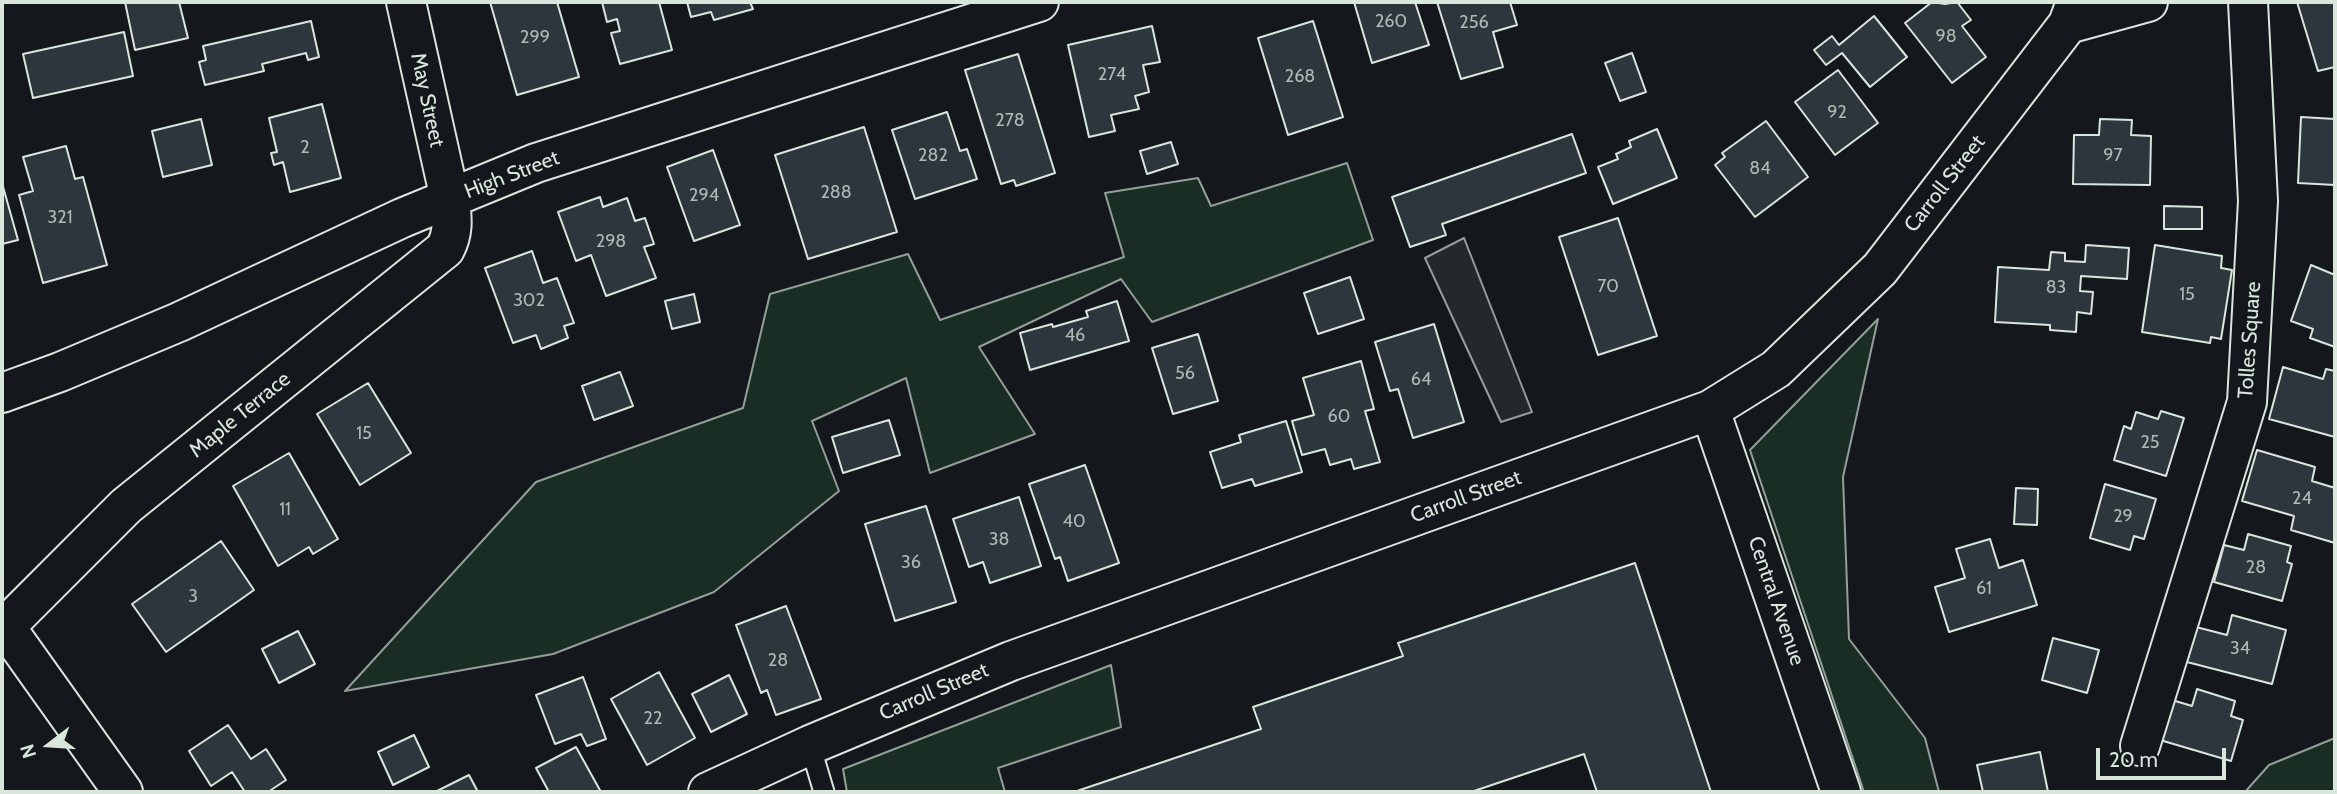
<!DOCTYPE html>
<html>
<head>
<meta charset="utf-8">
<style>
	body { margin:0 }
	#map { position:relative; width:2337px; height:794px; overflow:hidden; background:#14181c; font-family:Cabin,sans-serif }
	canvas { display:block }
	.frame { position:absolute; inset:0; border:4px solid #d8e6dc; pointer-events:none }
	.north { position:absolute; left:14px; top:710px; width:70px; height:70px; -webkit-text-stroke:5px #14181c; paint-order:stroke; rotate:253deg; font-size:19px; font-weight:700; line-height:28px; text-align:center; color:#d8e6dc }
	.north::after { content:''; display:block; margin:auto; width:24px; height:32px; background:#d8e6dc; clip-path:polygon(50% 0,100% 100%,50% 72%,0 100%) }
	.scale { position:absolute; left:2096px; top:748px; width:130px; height:32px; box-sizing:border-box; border:4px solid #d8e6dc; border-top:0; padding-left:9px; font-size:21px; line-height:24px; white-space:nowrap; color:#d8e6dc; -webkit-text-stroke:5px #14181c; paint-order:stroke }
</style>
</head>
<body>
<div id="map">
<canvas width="2337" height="794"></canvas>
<div class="frame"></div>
<div class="north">N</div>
<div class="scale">20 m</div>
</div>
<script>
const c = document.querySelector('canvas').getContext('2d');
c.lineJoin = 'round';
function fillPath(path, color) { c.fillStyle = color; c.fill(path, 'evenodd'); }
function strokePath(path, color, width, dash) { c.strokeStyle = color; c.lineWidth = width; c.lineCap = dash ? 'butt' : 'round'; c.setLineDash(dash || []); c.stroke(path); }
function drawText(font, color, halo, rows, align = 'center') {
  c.font = font + ' Cabin,sans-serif'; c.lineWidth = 5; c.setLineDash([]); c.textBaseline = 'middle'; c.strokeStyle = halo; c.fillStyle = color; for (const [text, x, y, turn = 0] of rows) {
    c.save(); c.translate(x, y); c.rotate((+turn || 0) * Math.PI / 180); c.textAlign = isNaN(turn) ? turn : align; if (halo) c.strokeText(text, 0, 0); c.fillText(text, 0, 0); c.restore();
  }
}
const green = new Path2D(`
	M1347,163L1373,240L1152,322L1121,279L979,347L1035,434L930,473L906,378L812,421L839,491L714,592L553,654L345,691L536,482L743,408L770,294L908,254L940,320L1124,257L1105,193L1198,178L1211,206Z
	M1878,319L1843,477L1849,639L1925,738L1939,792H1864L1750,450Z
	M1111,665L1121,727L998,768L1005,792H847L843,769Z
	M2335,738V792H2245L2269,765Z`);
fillPath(green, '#1a2d24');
strokePath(green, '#939e99', 2);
const parking = new Path2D(`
	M1464,238L1532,412L1501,422L1425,258Z`);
fillPath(parking, '#24282b');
strokePath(parking, '#939e99', 2);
const building = new Path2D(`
	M125,2H179L188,38L135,50Z
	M490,2H557L579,77L517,95Z
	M602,2H659L672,50L620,64L611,33L620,31L617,19L607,22Z
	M687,2H750L753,9L714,20L711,12L691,17Z
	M1354,2H1415L1429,45L1372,63Z
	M1437,2H1510L1517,25L1493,32L1503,67L1461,79Z
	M1932,2L1945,4L1957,2L1971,20L1962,26L1986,57L1952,83L1905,23Z
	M2297,2H2335V67L2318,71Z
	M1874,16L1907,57L1870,87L1842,53L1826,65L1814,50L1832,36L1839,45Z
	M311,21L319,57L308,60L306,53L262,64L264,71L205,85L199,62L206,60L203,46Z
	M1313,21L1343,117L1288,135L1258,38Z
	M1152,26L1160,62L1143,65L1149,92L1135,96L1139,109L1111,115L1115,131L1089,137L1068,45Z
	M124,32L133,76L33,98L23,54Z
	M1632,53L1646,92L1620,101L1605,63Z
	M1018,54L1055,173L1016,186L1014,180L1001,184L965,70Z
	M1838,70L1878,123L1835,155L1795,102Z
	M322,104L341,178L290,192L283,162L274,165L271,153L277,152L269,118Z
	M947,112L960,151L967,149L977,179L915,199L892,130Z
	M2301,117L2335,119V185L2298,183Z
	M201,119L212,165L163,177L152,131Z
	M2100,119L2132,120L2131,135L2151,136L2150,185L2073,184L2074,135H2099Z
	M1766,121L1808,177L1755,217L1715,165L1725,157L1722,153Z
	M864,127L897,232L808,259L775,155Z
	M1657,129L1677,178L1613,204L1598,167L1618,159L1616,154L1631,147L1629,141Z
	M1572,134L1586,173L1442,224L1446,235L1410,247L1392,197Z
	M1171,142L1178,164L1147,174L1140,151Z
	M66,146L75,179L83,177L107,265L43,283L19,195L33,191L23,157Z
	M713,150L740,225L694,241L667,167Z
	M2,183L18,240L2,244Z
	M600,197L603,207L627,198L635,221L645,218L654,244L644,247L656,278L606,296L591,255L576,261L558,212Z
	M2164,206L2202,207V229H2164Z
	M1618,218L1657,336L1598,355L1559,237Z
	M2086,245L2129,248L2127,279L2081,276L2080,291L2093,292L2091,314L2077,312L2076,332L2050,330V325L1995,322L1998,267L2049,270L2051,252L2065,253V261L2085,262Z
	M2155,245L2222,256L2221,268L2232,270L2221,339L2211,337L2210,343L2142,332Z
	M532,251L543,283L557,278L574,323L564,326L568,338L541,349L536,335L513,343L485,268Z
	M2311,265L2335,275V347L2310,338L2313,329L2291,321Z
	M1350,277L1364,319L1318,334L1304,293Z
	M694,294L700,322L672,329L665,301Z
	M1117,301L1129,341L1030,370L1020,333L1052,324L1053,327L1088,317L1086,311Z
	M1434,324L1464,422L1413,438L1398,389L1390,391L1375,342Z
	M1198,334L1218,401L1173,414L1152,348Z
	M1361,361L1374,409L1365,411L1380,462L1354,469L1351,459L1330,465L1325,449L1302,455L1292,421L1314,415L1303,378Z
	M2283,367L2323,379L2326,369L2335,371V437L2269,419Z
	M620,372L633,406L594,420L582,386Z
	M368,383L411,453L360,485L317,414Z
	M2161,411L2184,418L2166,476L2114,460L2124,426L2131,429L2136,412L2158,419Z
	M889,420L900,455L843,473L832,437Z
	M1286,421L1302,472L1255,486L1252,479L1222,488L1210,452L1241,442L1239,435Z
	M2257,450L2315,467L2312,481L2335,488V543L2291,530L2294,516L2242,501Z
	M289,453L338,539L313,554L309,547L278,566L233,486Z
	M1085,465L1119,563L1068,581L1060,557L1055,559L1029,484Z
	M2105,484L2156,499L2144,539L2134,536L2130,550L2090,538Z
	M2016,488L2038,489L2037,525L2014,524Z
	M1019,497L1041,566L990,583L983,562L969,567L953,519Z
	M926,506L956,602L895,621L865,524Z
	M2248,534L2291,546L2287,562L2292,564L2282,601L2214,582L2224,545L2244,550Z
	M1990,539L1999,568L2023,560L2037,605L1949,632L1935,587L1965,578L1956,549Z
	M221,541L254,590L166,652L132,604Z
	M1635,563L1711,792H1597L1584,754L1471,792H1074L1261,729L1253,707L1403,656L1398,643Z
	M786,606L821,699L776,715L767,690L761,693L736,625Z
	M2232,615L2286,630L2272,684L2187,662L2196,627L2227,635Z
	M298,631L315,664L279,683L262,649Z
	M2053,638L2099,650L2087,693L2042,680Z
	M659,672L695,738L647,765L611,699Z
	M729,675L747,714L711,732L692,694Z
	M583,677L606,739L587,746L581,734L555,744L536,695Z
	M2197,689L2235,701L2231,716L2243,720L2231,761L2160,740L2172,700L2192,706Z
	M228,725L251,759L266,749L286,780L268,792H245L232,772L211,786L189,751Z
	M414,735L429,767L393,785L378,752Z
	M576,747L601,792H549L536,768Z
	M2040,752L2048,792H1983L1977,765Z
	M469,775L478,792H435Z`);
fillPath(building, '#2c363c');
strokePath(building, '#d8e6dc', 2);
const service = new Path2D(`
	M810,745L824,792`);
const minor = new Path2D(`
	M2068,24L2148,2
	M2,393L60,372L179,322L402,218L536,163L1039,2
	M1710,410L1841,792
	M5,627L126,506L445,249C454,232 452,218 450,199L406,2
	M2140,746L2247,402L2258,201L2248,2
	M708,792L810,745L1011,661L1710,410L1776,369L1880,269L2068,24L2076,2`);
const tertiary = new Path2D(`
	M2,622L123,792`);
strokePath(service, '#d8e6dc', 23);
strokePath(minor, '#d8e6dc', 42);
strokePath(tertiary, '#d8e6dc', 42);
strokePath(service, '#14181c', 19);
strokePath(minor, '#14181c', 38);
strokePath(tertiary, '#14181c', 38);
drawText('18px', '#adbab4', null, [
	["260",1391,22],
	["256",1474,23],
	["98",1946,37],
	["299",535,38],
	["274",1112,75],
	["268",1300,77],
	["92",1837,113],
	["278",1010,121],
	["2",305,148],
	["282",933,156],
	["97",2113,156],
	["84",1760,169],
	["288",836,193],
	["294",704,196],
	["321",60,218],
	["298",611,242],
	["70",1608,287],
	["83",2056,288],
	["15",2187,295],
	["302",529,301],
	["46",1075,336],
	["56",1185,374],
	["64",1421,380],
	["60",1339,417],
	["15",364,434],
	["25",2150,443],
	["24",2302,499],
	["11",285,510],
	["29",2123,517],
	["40",1074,522],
	["38",999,540],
	["36",911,563],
	["28",2256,568],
	["61",1984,589],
	["3",193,597],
	["34",2240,649],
	["28",778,661],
	["22",653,719]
]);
drawText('21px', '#d8e6dc', '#14181c', [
	["May Street",427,100,78],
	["High Street",512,175,-21],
	["Carroll Street",1945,184,-52],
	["Tolles Square",2250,340,-86],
	["Maple Terrace",240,415,-39],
	["Carroll Street",1466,497,-20],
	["Central Avenue",1776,601,71],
	["Carroll Street",934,692,-23]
]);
</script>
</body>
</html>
